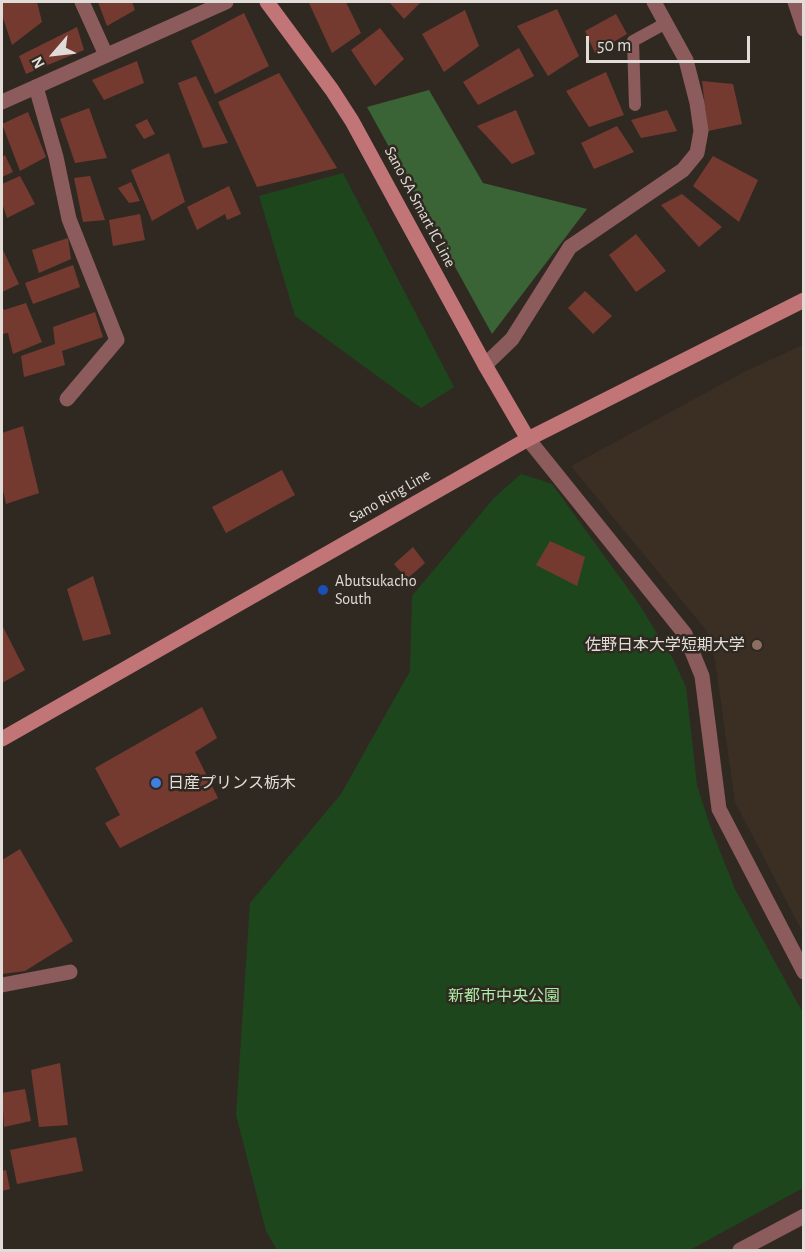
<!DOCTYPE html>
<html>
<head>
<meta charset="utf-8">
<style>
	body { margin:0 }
	#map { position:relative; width:805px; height:1252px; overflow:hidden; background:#302922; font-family:"Alegreya Sans",sans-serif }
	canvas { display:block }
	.frame { position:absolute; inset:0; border:3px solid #e1dcd7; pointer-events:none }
	.north { position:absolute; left:24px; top:24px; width:60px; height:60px; -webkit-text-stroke:4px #302922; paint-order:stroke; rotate:242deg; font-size:16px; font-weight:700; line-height:24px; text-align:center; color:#e1dcd7 }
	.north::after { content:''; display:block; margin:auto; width:21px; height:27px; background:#e1dcd7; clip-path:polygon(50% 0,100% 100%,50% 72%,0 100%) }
	.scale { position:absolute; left:586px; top:36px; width:164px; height:27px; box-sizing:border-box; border:3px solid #e1dcd7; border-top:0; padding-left:8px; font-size:18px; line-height:21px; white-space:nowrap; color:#e1dcd7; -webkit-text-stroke:4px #302922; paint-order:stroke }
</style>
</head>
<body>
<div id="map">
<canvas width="805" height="1252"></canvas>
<div class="frame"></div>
<div class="north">N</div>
<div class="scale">50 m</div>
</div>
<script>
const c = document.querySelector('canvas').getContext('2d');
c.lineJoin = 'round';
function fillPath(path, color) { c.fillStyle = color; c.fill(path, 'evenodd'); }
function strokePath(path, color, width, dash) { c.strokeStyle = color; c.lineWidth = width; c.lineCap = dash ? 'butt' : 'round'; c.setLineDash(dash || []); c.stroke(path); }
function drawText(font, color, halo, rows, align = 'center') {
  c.font = font + ' "Alegreya Sans","Noto Sans JP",sans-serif'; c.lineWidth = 5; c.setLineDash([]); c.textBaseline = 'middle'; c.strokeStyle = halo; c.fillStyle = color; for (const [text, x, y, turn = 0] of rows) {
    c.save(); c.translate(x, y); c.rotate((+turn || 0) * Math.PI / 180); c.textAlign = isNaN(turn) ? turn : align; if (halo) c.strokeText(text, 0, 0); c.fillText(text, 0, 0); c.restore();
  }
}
fillPath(new Path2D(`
	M803,345V933L735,802L715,660L706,630L571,466L748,370Z`), '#3b2f23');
fillPath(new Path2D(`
	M343,173L454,387L421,408L295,316L259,196Z
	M521,474L552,484L637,601L673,659L686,687L697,785L710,826L735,889L803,1013V1188L690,1250H277L266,1231L236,1115L250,903L341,794L410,671L412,596L494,498Z`), '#1e461c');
fillPath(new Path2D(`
	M429,90L483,183L587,209L492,334L367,107Z`), '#3a6336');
fillPath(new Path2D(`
	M2,2H37L42,22L12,45L2,15Z
	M98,2H132L135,10L107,26Z
	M312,2H346L361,33L332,53L309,3Z
	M389,2H421L404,19Z
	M557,9L579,56L548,76L517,26Z
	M465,10L479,46L444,72L422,34Z
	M244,13L269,66L215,94L191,41Z
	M616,14L627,34L595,53L585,31Z
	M77,27L84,50L26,74L19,56Z
	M380,28L404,59L375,86L351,50Z
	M519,48L534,76L478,105L463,82Z
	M137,61L144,83L104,100L92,80Z
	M606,72L624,115L589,127L566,91Z
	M279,73L337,168L257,187L218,102Z
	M196,76L228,143L203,148L178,83Z
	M702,81L733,84L742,124L708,131Z
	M89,108L107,158L75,163L60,119Z
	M516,110L535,154L512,164L477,126Z
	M667,110L677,131L641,138L631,120Z
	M28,112L46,157L20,171L2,124Z
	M147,119L155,134L144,139L135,125Z
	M617,126L634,152L594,169L581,143Z
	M169,153L185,202L152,221L131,170Z
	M5,155L13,172L2,177V157Z
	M713,156L758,180L739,222L693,186Z
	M20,176L35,204L7,218L2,203V184Z
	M90,176L105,220L83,222L74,178Z
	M131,182L140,201L129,203L118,188Z
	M229,186L241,214L227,220L225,214L197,230L187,207Z
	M682,194L722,227L699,247L661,205Z
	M140,214L145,240L113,246L109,220Z
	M636,234L666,271L636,292L609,255Z
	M68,238L71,259L39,273L32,250Z
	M2,248L19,284L2,292Z
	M73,265L80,287L33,304L25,283Z
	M585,291L612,316L593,334L568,308Z
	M26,303L42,342L13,354L8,333L2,334V306L4,310Z
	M95,312L103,337L62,351L65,365L24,377L21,356L55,344L53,327Z
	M23,426L39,493L6,504L2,486V433Z
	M282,470L295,495L226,533L212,507Z
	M550,541L585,557L577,586L536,565Z
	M413,547L425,563L407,579L394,564Z
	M93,576L111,634L83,641L67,589Z
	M2,625L25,670L2,683Z
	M202,707L217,738L195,752L218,798L120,848L105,823L120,815L95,768Z
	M20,849L73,941L25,971L2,974V860Z
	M60,1063L68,1125L39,1127L31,1070Z
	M25,1089L31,1121L4,1127L2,1093Z
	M76,1137L83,1171L17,1184L10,1150Z
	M6,1170L10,1189L2,1191V1171Z`), '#743a30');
strokePath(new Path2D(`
	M635,105L633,41L666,23`), '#8c5b5c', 12);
strokePath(new Path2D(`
	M82,2L106,55
	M36,87L56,157L69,219L117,340L67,399
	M485,365L512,339L570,247L683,170L697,153L701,131L697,103L686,60L654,2
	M2,985L70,972
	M740,1250L804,1216`), '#8c5b5c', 15);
strokePath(new Path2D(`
	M795,2L804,29
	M2,102L226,2
	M528,439L685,634L702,676L719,809L804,972`), '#8c5b5c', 15);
strokePath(new Path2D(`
	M267,2L332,90L352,121L485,365L528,439
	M2,739L528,439L804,300`), '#c27577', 15);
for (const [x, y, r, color] of [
	[323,590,6,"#1a4fb4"],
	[757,645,6,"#8d6e63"],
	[156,783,6,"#3f7fe0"]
]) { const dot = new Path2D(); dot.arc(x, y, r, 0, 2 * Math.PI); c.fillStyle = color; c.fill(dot); strokePath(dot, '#302922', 2); }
drawText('16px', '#e1dcd7', '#302922', [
	["Sano SA Smart IC Line",420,207,62],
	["Sano Ring Line",390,496,-30]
]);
drawText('16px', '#e1dcd7', '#302922', [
	["Abutsukacho",335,581],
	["South",335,599],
	["佐野日本大学短期大学",745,645,"right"],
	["日産プリンス栃木",168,783]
], 'left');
drawText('16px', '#abeba5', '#302922', [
	["新都市中央公園",504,996]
]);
</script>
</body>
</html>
